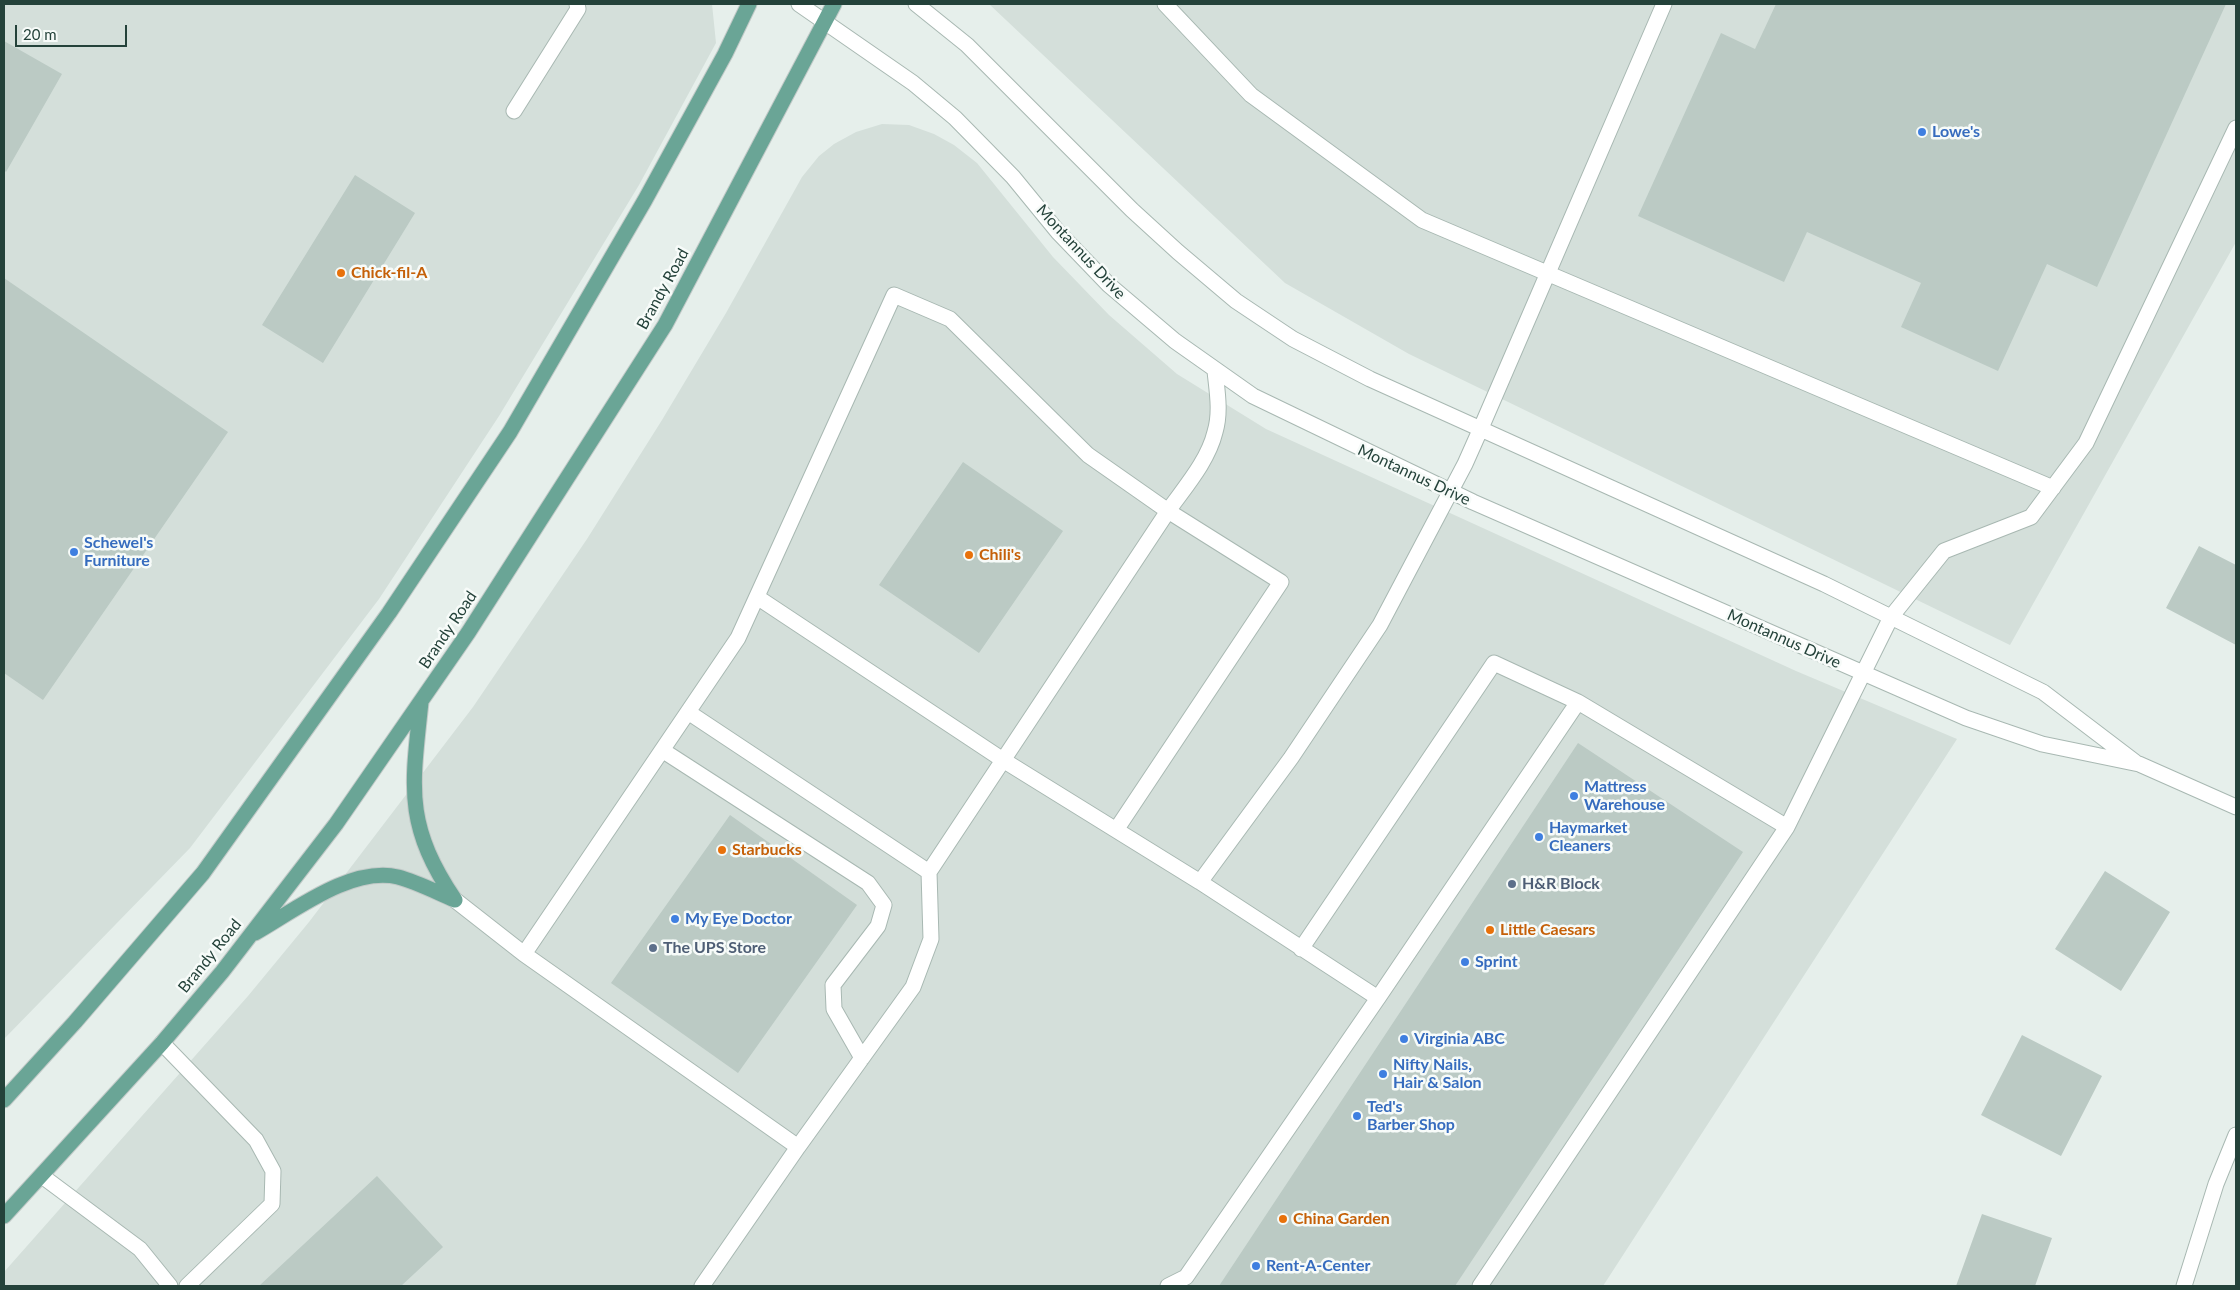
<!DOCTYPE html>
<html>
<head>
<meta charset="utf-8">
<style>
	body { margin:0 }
	#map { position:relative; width:2240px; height:1290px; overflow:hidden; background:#e6efeb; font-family:Lato,sans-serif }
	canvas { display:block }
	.frame { position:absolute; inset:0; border:5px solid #24423a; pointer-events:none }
	.scale { position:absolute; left:15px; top:25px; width:112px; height:22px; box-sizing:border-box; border:2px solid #24423a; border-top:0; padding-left:6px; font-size:15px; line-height:18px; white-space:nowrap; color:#24423a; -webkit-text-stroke:4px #f7fbf9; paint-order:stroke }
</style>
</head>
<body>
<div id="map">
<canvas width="2240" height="1290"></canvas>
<div class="frame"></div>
<div class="scale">20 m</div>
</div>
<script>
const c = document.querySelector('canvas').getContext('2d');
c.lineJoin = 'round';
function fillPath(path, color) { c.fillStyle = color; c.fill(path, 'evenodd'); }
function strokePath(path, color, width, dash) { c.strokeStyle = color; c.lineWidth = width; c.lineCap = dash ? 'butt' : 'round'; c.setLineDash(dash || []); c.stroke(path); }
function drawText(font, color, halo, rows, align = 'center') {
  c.font = font + ' Lato,sans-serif'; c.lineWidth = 5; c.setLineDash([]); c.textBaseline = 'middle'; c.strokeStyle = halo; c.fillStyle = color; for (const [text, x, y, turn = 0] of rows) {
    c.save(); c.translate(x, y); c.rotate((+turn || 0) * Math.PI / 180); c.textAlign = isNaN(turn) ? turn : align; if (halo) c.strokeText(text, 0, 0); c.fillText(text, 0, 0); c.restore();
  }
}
fillPath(new Path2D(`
	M4,4H712L716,43L639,185L499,416L379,599L190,848L4,1039Z
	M989,4H2236V242L2010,645L1409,354L1285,283Z
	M882,124L909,125L934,134L954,145L977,163L1053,257L1109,315L1177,374L1266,429L1796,671L1957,739L1603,1286H4V1272L248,996L309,922L473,707L587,539L662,420L726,313L802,177L819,156L834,144L856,132Z`), '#d4dfda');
fillPath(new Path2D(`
	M1776,4H2226L2097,287L2047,264L1998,371L1901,327L1921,283L1807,232L1784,282L1638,216L1721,33L1755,49Z
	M4,41L62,74L6,172L4,170Z
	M355,175L415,213L323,363L262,325Z
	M4,278L228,432L43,700L4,673Z
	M963,462L1063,531L979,653L879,585Z
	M2199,546L2236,565V645L2166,608Z
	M1578,743L1743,852L1455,1286H1219Z
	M730,815L857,905L738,1073L611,983Z
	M2105,871L2170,912L2121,991L2055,949Z
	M2022,1035L2102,1076L2061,1156L1981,1115Z
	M377,1176L443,1247L401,1286H259Z
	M1982,1214L2052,1238L2035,1286H1956Z`), '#bbcac4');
const minor = new Path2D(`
	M799,4L913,83L955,118L1013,177L1058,232L1109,285L1175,341L1253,396L1473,502L1966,718L2042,744L2139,764L2236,807
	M916,4L967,45L1132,210L1178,252L1236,301L1293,339L1370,379L1824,584L2043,692L2135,762
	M1165,4L1251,95L1422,220L2053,488
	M514,111L578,9L577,4
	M757,597L1003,760L1200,882L1378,998L1578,702L1787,827L1891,617L1944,551L2031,517L2086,443L2236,128
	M688,712L929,872
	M662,750L868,883L884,905L878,926L833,985L834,1009L862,1058
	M1116,830L1281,582L1168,511C1185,487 1208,461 1215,432C1221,412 1217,391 1215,371
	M1200,882L1291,758L1380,625L1465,464L1481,428L1664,4
	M455,900L524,954L798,1147L913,987L931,939L929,872L1168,511L1088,455L950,319L894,295L738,638L524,954
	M1301,949L1494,663L1578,702
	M162,1043L256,1140L273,1171L272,1204L187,1286
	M42,1176L140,1249L170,1286
	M702,1286L798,1147
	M1168,1286L1186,1277L1378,998
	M1480,1286L1787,827
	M2184,1286L2216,1184L2236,1135`);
const major = new Path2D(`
	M421,702C412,788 404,824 455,900
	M255,933C294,911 351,866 398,877C417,882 436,892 455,900
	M4,1100L75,1022L203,873L389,613L510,432L645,200L725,54L749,4
	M4,1216L162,1043L222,972L336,824L468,633L665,325L834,4`);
strokePath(minor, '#a8b8b2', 17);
strokePath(major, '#c2cac8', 17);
strokePath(minor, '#fff', 15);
strokePath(major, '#6aa596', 15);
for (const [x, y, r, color] of [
	[1922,132,5,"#3f7fe0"],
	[341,273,5,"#e8710a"],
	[74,552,5,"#3f7fe0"],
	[969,555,5,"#e8710a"],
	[1574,796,5,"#3f7fe0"],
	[1539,837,5,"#3f7fe0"],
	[722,850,5,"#e8710a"],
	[1512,884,5,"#5c6f8a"],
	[675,919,5,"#3f7fe0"],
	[1490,930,5,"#e8710a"],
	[653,948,5,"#5c6f8a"],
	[1465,962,5,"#3f7fe0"],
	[1404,1039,5,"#3f7fe0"],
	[1383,1074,5,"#3f7fe0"],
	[1357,1116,5,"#3f7fe0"],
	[1283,1219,5,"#e8710a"],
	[1256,1266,5,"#3f7fe0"]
]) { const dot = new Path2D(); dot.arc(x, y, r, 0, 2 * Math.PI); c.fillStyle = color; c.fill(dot); strokePath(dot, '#f7fbf9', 2); }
drawText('bold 16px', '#366cbe', '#f7fbf9', [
	["Lowe's",1932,132],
	["Schewel's",84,543],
	["Furniture",84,561],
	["Mattress",1584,787],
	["Warehouse",1584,805],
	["Haymarket",1549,828],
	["Cleaners",1549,846],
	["My Eye Doctor",685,919],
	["Sprint",1475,962],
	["Virginia ABC",1414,1039],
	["Nifty Nails,",1393,1065],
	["Hair & Salon",1393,1083],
	["Ted's",1367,1107],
	["Barber Shop",1367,1125],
	["Rent-A-Center",1266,1266]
], 'left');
drawText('16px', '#24423a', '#f7fbf9', [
	["Montannus Drive",1081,252,47],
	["Brandy Road",663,289,-61],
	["Montannus Drive",1414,475,25],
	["Brandy Road",448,630,-56],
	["Montannus Drive",1784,639,24],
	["Brandy Road",210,956,-51]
]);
drawText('bold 16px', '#c56008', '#f7fbf9', [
	["Chick-fil-A",351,273],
	["Chili's",979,555],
	["Starbucks",732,850],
	["Little Caesars",1500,930],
	["China Garden",1293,1219]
], 'left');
drawText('bold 16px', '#4e5e75', '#f7fbf9', [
	["H&R Block",1522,884],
	["The UPS Store",663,948]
], 'left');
</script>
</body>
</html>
